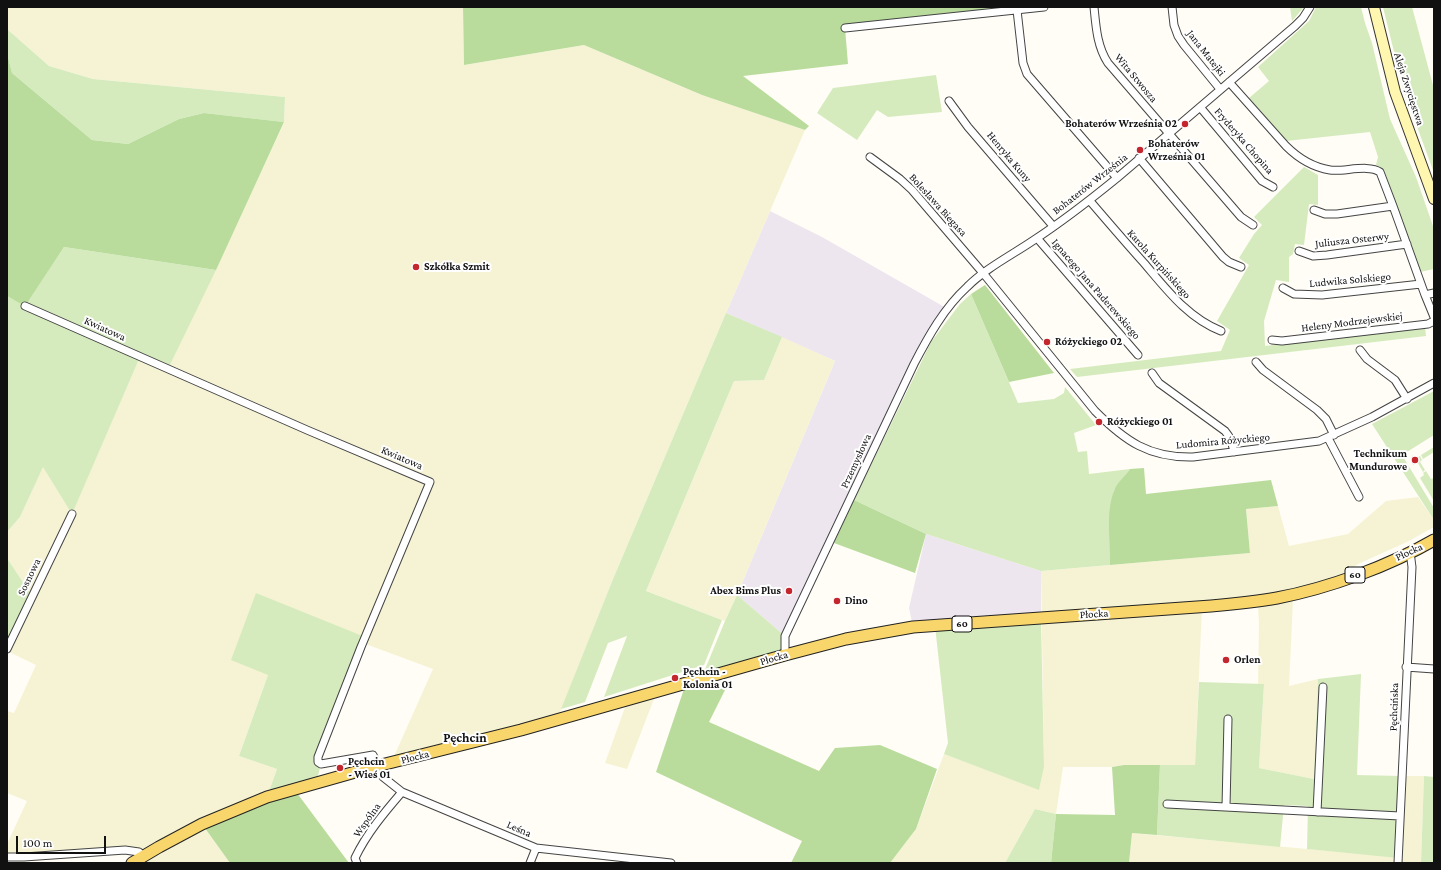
<!DOCTYPE html>
<html>
<head>
<meta charset="utf-8">
<style>
	body { margin:0 }
	#map { position:relative; width:1441px; height:870px; overflow:hidden; background:#fffdf5; font-family:"Crimson Pro",serif }
	canvas { display:block }
	.frame { position:absolute; inset:0; border:8px solid #111; pointer-events:none }
	.scale { position:absolute; left:16px; top:836px; width:90px; height:18px; box-sizing:border-box; border:2px solid #111; border-top:0; padding-left:5px; font-size:12px; line-height:14px; white-space:nowrap; color:#111; -webkit-text-stroke:3px #fff; paint-order:stroke }
</style>
</head>
<body>
<div id="map">
<canvas width="1441" height="870"></canvas>
<div class="frame"></div>
<div class="scale">100 m</div>
</div>
<script>
const c = document.querySelector('canvas').getContext('2d');
c.lineJoin = 'round';
function fillPath(path, color) { c.fillStyle = color; c.fill(path, 'evenodd'); }
function strokePath(path, color, width, dash) { c.strokeStyle = color; c.lineWidth = width; c.lineCap = dash ? 'butt' : 'round'; c.setLineDash(dash || []); c.stroke(path); }
function drawText(font, color, halo, rows, align = 'center') {
  c.font = font + ' "Crimson Pro",serif'; c.lineWidth = 4; c.setLineDash([]); c.textBaseline = 'middle'; c.strokeStyle = halo; c.fillStyle = color; for (const [text, x, y, turn = 0] of rows) {
    c.save(); c.translate(x, y); c.rotate((+turn || 0) * Math.PI / 180); c.textAlign = isNaN(turn) ? turn : align; if (halo) c.strokeText(text, 0, 0); c.fillText(text, 0, 0); c.restore();
  }
}
fillPath(new Path2D(`
	M770,211L822,237L948,309L927,340L785,636L737,595L835,361L726,313Z
	M926,534L1041,571V618L913,627L909,608Z`), '#eee6ef');
fillPath(new Path2D(`
	M7,7H463L464,65L584,45L702,95L805,130L726,313L613,579L557,720L391,763L433,669L363,643L268,675L239,756L277,769L267,797L202,824L230,863H148L139,852L7,857V844L27,801L7,793V711L14,713L36,665L7,651L32,596L7,558V532L20,517L43,466L72,513L140,357L168,369L284,123L285,97L93,79L49,66L7,29Z
	M782,337L835,361L737,595L725,621L646,591L734,381L764,380Z
	M1418,497L1434,520V527L1407,542L1360,563L1321,587L1202,607L1195,765H1124L1112,767H1063L1056,814L1035,809L1005,863H890L916,829L944,754L1039,789L1044,766L1041,571L1250,553L1246,509L1278,506L1289,546L1348,534L1386,501Z
	M1293,600L1289,686L1318,679L1314,779L1259,768L1264,685L1258,684L1259,624L1258,605Z
	M657,691L627,769L605,763L628,699Z
	M1405,776H1424L1421,863H1400Z
	M1132,833L1395,857V863H1129Z`), '#f6f3d4');
fillPath(new Path2D(`
	M1290,7H1304L1292,21Z
	M1316,7H1361L1365,23L1372,43L1390,119L1416,177L1434,229V269L1420,272L1384,170L1376,165L1378,157L1370,132L1286,141L1249,98L1269,81L1258,67L1309,21Z
	M1383,7H1412L1434,89V173L1403,88Z
	M7,29L49,66L93,79L285,97L284,122L204,113L179,119L128,144L92,140L12,73L7,53Z
	M936,75L942,112L888,117L877,110L857,140L817,113L833,88Z
	M1304,167L1318,175V205L1309,204L1304,245L1295,244L1293,254L1289,257V282L1276,280L1264,321L1265,346L1425,327L1426,336L1077,377L1070,369L1221,351L1230,330L1217,321L1249,265L1239,258L1254,234L1262,225L1254,217Z
	M64,247L216,270L168,369L140,357L72,514L43,467L20,517L7,532V296L25,305Z
	M971,294L1018,403L1054,399L1064,393L1065,387L1096,425L1074,433L1078,452L1087,451L1089,474L1130,469L1114,490L1110,565L1041,571L926,534L854,500L931,342L960,304Z
	M726,313L782,337L764,380L734,381L646,591L722,620L704,665L604,697L627,636L608,643L585,702L561,709L613,579Z
	M1434,391V435L1402,455L1434,508V520L1372,424Z
	M1434,447V452L1423,459L1421,455Z
	M1413,455L1415,459L1420,456L1422,460L1420,462L1425,470L1423,472L1418,463L1413,465L1411,459Z
	M1426,471L1431,479L1434,478V501L1420,478L1424,475L1423,473Z
	M7,558L32,596L7,649Z
	M256,593L365,637L318,757L321,764L316,783L267,797L277,769L239,756L268,675L231,660Z
	M737,595L785,636V655L701,679L725,621Z
	M1041,618L1044,767L1039,790L944,754L948,743L935,626Z
	M1361,674L1357,775L1401,776L1398,858L1307,849L1308,806L1284,805L1280,847L1157,835L1160,765H1195L1199,682L1264,684L1259,768L1314,779L1318,679Z
	M1424,776L1434,777V863H1421Z
	M1035,809L1056,814L1051,863H1005Z`), '#d5ebbd');
fillPath(new Path2D(`
	M463,7H1041L845,28L848,64L743,76L809,126L805,130L702,95L584,45L464,65Z
	M7,53L12,73L92,140L128,144L179,119L204,113L284,122L216,270L64,247L25,306L7,296Z
	M985,285L1054,373L1009,382L971,294Z
	M1144,468L1146,494L1271,480L1278,506L1246,509L1250,553L1110,565C1111,540 1105,515 1114,491C1116,484 1125,476 1130,469Z
	M854,500L926,534L915,573L834,543Z
	M701,679L725,690L709,722L819,771L835,748L880,745L937,769L916,829L890,863H791L802,841L656,772L686,683Z
	M1124,765H1160L1157,835L1132,833L1129,863H1051L1056,814L1115,815L1112,767Z
	M294,789L349,863H230L202,824Z`), '#b9dc9c');
const street = new Path2D(`
	M1094,7C1096,27 1097,46 1108,63L1241,217L1253,225
	M1172,7L1174,25L1178,36L1184,45L1220,89
	M1017,10L1023,63L1027,74L1117,178
	M845,28L1044,7
	M1229,82L1286,146C1298,158 1312,167 1330,170C1343,172 1369,164 1380,172L1393,206L1425,295L1434,317
	M949,101L968,127L1053,226
	M1200,107L1262,181L1273,187
	M870,157L900,179L912,190L983,273L1095,411C1125,441 1149,458 1193,457L1319,441L1372,417L1434,383
	M1139,158L1223,257L1229,262L1241,267
	M1090,201C1108,222 1126,243 1144,263C1167,290 1188,318 1221,331
	M1314,210L1325,214H1337L1393,206
	M1037,238L1138,355
	M1299,251L1313,256L1327,255L1407,244
	M1283,288L1294,294L1322,295L1421,284
	M1425,295L1434,293
	M25,306L307,430L430,482L361,647L318,757V762L321,764L373,755L383,777L402,792L536,848L671,863
	M1272,340L1282,341L1428,324L1434,321
	M1360,350L1367,359L1395,380L1407,399
	M1256,362L1263,370L1317,410L1326,419L1334,435
	M1152,373L1159,383L1225,431C1231,438 1232,443 1234,452
	M1328,438L1359,497
	M7,649L72,514
	M785,655V636L914,364C928,337 944,308 967,287C986,268 1012,255 1034,240C1063,221 1090,200 1117,178L1295,26L1303,18L1310,7
	M1406,667L1434,669
	M1167,804L1400,816
	M1226,807L1228,719
	M1317,812L1323,687
	M7,857H24L125,850L139,852L143,856
	M357,863L355,858C367,833 384,813 402,792
	M530,863L536,848
	M1398,863L1412,567L1410,552`);
const secondary = new Path2D(`
	M1374,7L1395,92L1434,199`);
const primary = new Path2D(`
	M132,863L159,847L202,824L267,797L373,767L521,730L785,655L846,639L913,627L1211,606C1233,604 1255,602 1277,598C1329,588 1389,566 1434,540`);
strokePath(street, '#444', 9);
strokePath(secondary, '#333', 12);
strokePath(primary, '#222', 13);
strokePath(street, '#fff', 7);
strokePath(secondary, '#fff6b0', 10);
strokePath(primary, '#f9d66b', 11);
for (const [x, y, r, color] of [
	[1185,124,4,"#c4262e"],
	[1140,150,4,"#c4262e"],
	[416,267,4,"#c4262e"],
	[1047,342,4,"#c4262e"],
	[1099,422,4,"#c4262e"],
	[1415,460,4,"#c4262e"],
	[789,591,4,"#c4262e"],
	[837,601,4,"#c4262e"],
	[1226,660,4,"#c4262e"],
	[675,678,4,"#c4262e"],
	[340,768,4,"#c4262e"]
]) { const dot = new Path2D(); dot.arc(x, y, r, 0, 2 * Math.PI); c.fillStyle = color; c.fill(dot); strokePath(dot, '#fff', 1.5); }
for (const [x, y, w] of [
	[1355,575,20],
	[962,624,20]
]) { const box = new Path2D(); box.roundRect(x - w / 2, y - 8, w, 16, 3); c.fillStyle = '#fff'; c.fill(box); strokePath(box, '#111', 1); }
drawText('bold 10px', '#111', null, [
	["60",1355,575],
	["60",962,624]
]);
drawText('11px', '#111', '#fff', [
	["Jana Matejki",1206,53,52],
	["Wita Stwosza",1136,78,50],
	["Aleja Zwycięstwa",1409,89,72],
	["Fryderyka Chopina",1244,141,49],
	["Henryka Kuny",1009,157,50],
	["Bohaterów Września",1090,184,-38],
	["Bolesława Biegasa",938,205,48],
	["Juliusza Osterwy",1352,240,-6],
	["Karola Kurpińskiego",1159,264,48],
	["Ludwika Solskiego",1350,280,-5],
	["Ignacego Jana Paderewskiego",1096,289,49],
	["Heleny Modrzejewskiej",1352,322,-7],
	["Kwiatowa",105,329,24],
	["Ludomira Różyckiego",1223,441,-5],
	["Kwiatowa",402,458,23],
	["Przemysłowa",856,461,-65],
	["Płocka",1409,552,-25],
	["Sosnowa",29,577,-64],
	["Płocka",1094,614,-4],
	["Płocka",774,658,-16],
	["Pęchcińska",1394,707,-88],
	["Płocka",415,757,-14],
	["Wspólna",367,820,-55],
	["Leśna",519,829,23]
]);
drawText('bold 11px', '#111', '#fff', [
	["Bohaterów Września 02",1177,124,"right"],
	["Bohaterów",1148,144],
	["Września 01",1148,157],
	["Szkółka Szmit",424,267],
	["Różyckiego 02",1055,342],
	["Różyckiego 01",1107,422],
	["Technikum",1407,454,"right"],
	["Mundurowe",1407,467,"right"],
	["Abex Bims Plus",781,591,"right"],
	["Dino",845,601],
	["Orlen",1234,660],
	["Pęchcin -",683,672],
	["Kolonia 01",683,685],
	["Pęchcin",348,762],
	["- Wieś 01",348,775]
], 'left');
drawText('bold 13px', '#111', '#fff', [
	["Pęchcin",465,738]
]);
</script>
</body>
</html>
